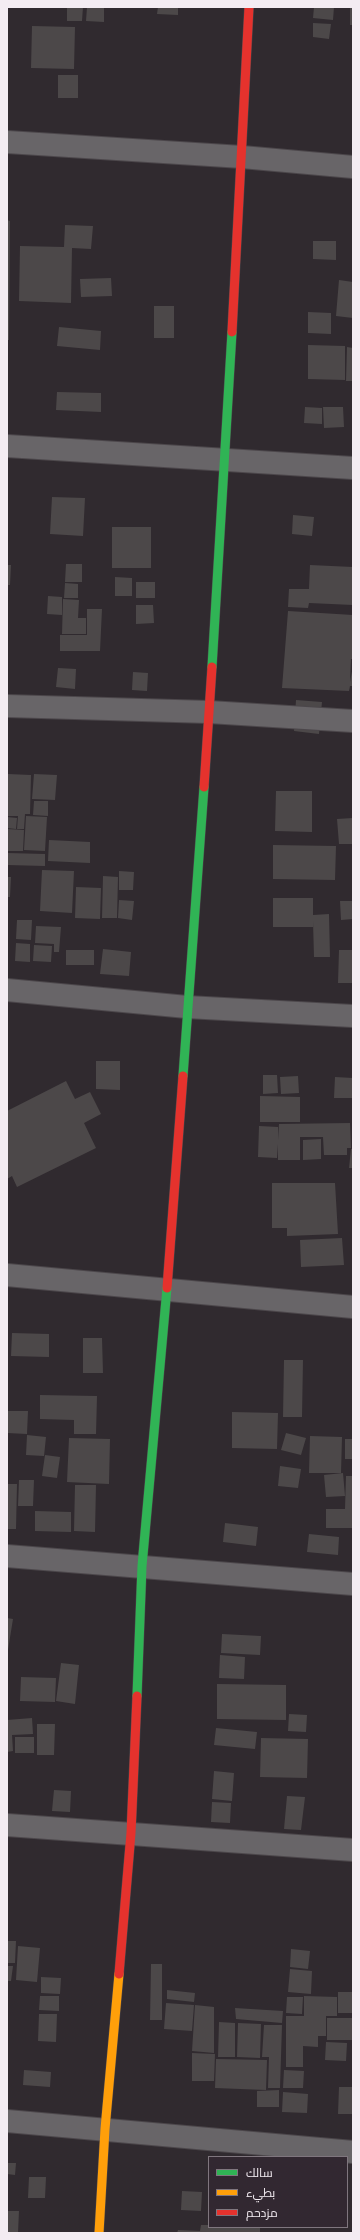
<!DOCTYPE html>
<html>
<head>
<meta charset="utf-8">
<style>
	body { margin:0 }
	#map { position:relative; width:360px; height:2240px; overflow:hidden; background:#302a2f; font-family:"Alegreya Sans",Cairo,sans-serif }
	canvas { display:block }
	.frame { position:absolute; inset:0; border:8px solid #f3ecf2; pointer-events:none }
	.legend { position:absolute; left:208px; top:2156px; width:140px; height:72px; box-sizing:border-box; background:#322831; border:1px solid #7f767e; margin:0; padding:5px 7px; list-style:none; font-size:12px; color:#f3ecf2 }
	.legend li { display:flex; align-items:center; gap:8px; height:20px }
	.legend b { width:20px; border:1px solid #7f767e }
</style>
</head>
<body>
<div id="map">
<canvas width="360" height="2240"></canvas>
<div class="frame"></div>
<ul class="legend">
<li><b style="height:5px;background:#30b455"></b>سالك</li>
<li><b style="height:5px;background:#ff9f0a"></b>بطيء</li>
<li><b style="height:5px;background:#e5322d"></b>مزدحم</li>
</ul>
</div>
<script>
const c = document.querySelector('canvas').getContext('2d');
c.lineJoin = 'round';
function fillPath(path, color) { c.fillStyle = color; c.fill(path, 'evenodd'); }
function strokePath(path, color, width, dash) { c.strokeStyle = color; c.lineWidth = width; c.lineCap = dash ? 'butt' : 'round'; c.setLineDash(dash || []); c.stroke(path); }
fillPath(new Path2D(`
	M67,7H83L82,21H67Z
	M87,7H104V22L86,21Z
	M158,7H178V15L157,14Z
	M314,7H334L333,20L313,18Z
	M350,7H353V25H350Z
	M313,23L331,24L329,39L313,37Z
	M32,26L75,27L74,69L31,68Z
	M58,75H78V98H58Z
	M7,220L10,221L9,340H7Z
	M65,225L93,226L91,249L72,248L71,303L19,301L20,246L64,247Z
	M313,241H336V260L313,259Z
	M111,278L112,296L81,297L80,279Z
	M339,280L353,282V318L336,316Z
	M154,306H174V338H154Z
	M308,312L331,313V334L308,333Z
	M59,327L101,331L100,350L57,346Z
	M308,345L345,346V380L308,379Z
	M347,347L353,348V381H346Z
	M57,392L101,393V412L56,410Z
	M305,407L322,408V424L304,423Z
	M323,407H343L344,427L324,428Z
	M52,497L85,498L83,536L50,534Z
	M293,515L314,517L312,536L292,534Z
	M112,527H151V568H112Z
	M66,564H82V582H65Z
	M7,565H11L10,585H7Z
	M310,565L353,567V605L309,603L308,608L288,607L289,589H309Z
	M115,577L132,578V596H115Z
	M136,582H155V598H136Z
	M65,583L78,584V598H64Z
	M48,596L62,597V615L47,614Z
	M63,599L79,600L78,618H86V634H62Z
	M136,605H153L154,623L136,624Z
	M87,609H102L100,651H60V635H87Z
	M288,611L353,615V659H351L350,682L353,666V686H350L349,691L282,688Z
	M58,668L76,669L75,689L56,687Z
	M133,672L148,673L147,691L132,690Z
	M296,700L322,702L319,734L294,731Z
	M8,774L31,775L30,814H25L24,829H17L18,816H7Z
	M34,774L57,775L55,800L32,799Z
	M276,791H312V832L275,831Z
	M34,801H48V816L33,815Z
	M26,816L47,817L45,851L24,850Z
	M7,817L17,818L16,829L7,828Z
	M353,818V844H339L337,819Z
	M7,829L24,830L23,851H7Z
	M49,840L90,842V863L48,861Z
	M273,845L336,846L335,880L273,879Z
	M7,853L45,854V866L7,865Z
	M42,870L74,871L72,913L40,911Z
	M119,871L134,872L133,890H119Z
	M103,876L118,877L117,918H102Z
	M7,877H11L10,897H7Z
	M76,887L101,888L100,919L75,918Z
	M273,898H313V915L329,914L330,957H314L313,921V927H273Z
	M119,900L134,901L132,920L118,918Z
	M340,901H353V919L341,920Z
	M17,920H32L31,940L16,939Z
	M36,926L61,927L59,952H54V944L35,943Z
	M16,943L30,944V962L15,961Z
	M34,945L52,946L51,962L33,961Z
	M103,949L131,952L129,976L100,974Z
	M66,950H94V965H66Z
	M339,950H353V983H338Z
	M96,1061H120V1090L96,1089Z
	M263,1075H277L278,1093L263,1094Z
	M298,1076L299,1093L281,1094L280,1077Z
	M335,1077L353,1078V1098H334Z
	M66,1081L75,1099L90,1092L101,1114L84,1123L96,1148L17,1187L12,1176L7,1179V1111Z
	M260,1096L300,1097V1122H260Z
	M350,1123L351,1148H347V1155H324L323,1137H300V1160H278V1144L277,1158L258,1157L259,1126L278,1127V1140L279,1124Z
	M321,1139V1159L303,1160V1140Z
	M351,1149H353V1168H349Z
	M272,1183H335L338,1234L287,1236V1228H272Z
	M342,1238L344,1265L301,1267L300,1240Z
	M12,1333L49,1334V1357L11,1356Z
	M83,1338H102L103,1373H83Z
	M284,1360H303L302,1417H283Z
	M40,1395L97,1396L96,1434H74V1420L40,1419Z
	M7,1411H28L27,1434L7,1433Z
	M232,1412L278,1413L277,1449L232,1448Z
	M286,1433L306,1438L301,1455L281,1450Z
	M27,1435L46,1437L44,1456L26,1455Z
	M310,1436L342,1437L341,1473H309Z
	M69,1438L110,1439L109,1484L67,1482Z
	M345,1439H353V1459H345Z
	M45,1455L60,1457L57,1478L42,1476Z
	M280,1466L301,1469L298,1488L278,1486Z
	M343,1473L345,1496L326,1497L324,1475Z
	M346,1476H353V1528H326V1509H345Z
	M19,1480H34L33,1506H18Z
	M7,1484H17L16,1529H7Z
	M75,1485H96L95,1532L74,1531Z
	M35,1511L71,1512V1532L35,1531Z
	M225,1523L258,1527L256,1546L223,1542Z
	M309,1534L339,1537L338,1555L307,1552Z
	M7,1618L13,1619L8,1650H7Z
	M222,1634L261,1636L260,1655L221,1653Z
	M220,1655L245,1657L244,1679L219,1678Z
	M61,1663L79,1665L75,1704L56,1701Z
	M21,1677L56,1678L55,1702L20,1701Z
	M217,1684L286,1685V1720L217,1719Z
	M289,1714L307,1715L306,1732L288,1731Z
	M32,1718L33,1734L12,1735L13,1751L7,1752V1720Z
	M37,1724H55L54,1755H37Z
	M216,1728L257,1732L255,1749L214,1745Z
	M15,1737H34V1753H15Z
	M261,1738L308,1739L307,1778L260,1777Z
	M214,1771L234,1773L232,1801L212,1799Z
	M54,1790L71,1791L70,1812L52,1811Z
	M287,1796L305,1797L301,1830L284,1829Z
	M212,1802L231,1803L230,1823L211,1822Z
	M7,1941H16L15,1963H7Z
	M18,1946L40,1948L37,1982L16,1980Z
	M291,1949L310,1951L308,1969L290,1967Z
	M151,1964H162V2020H150Z
	M7,1966H13L11,1981H7Z
	M290,1969L312,1971L311,1994L288,1992Z
	M41,1977L61,1978L60,1994L41,1993Z
	M167,1990L195,1993L194,2002L167,1999Z
	M338,1992H353V2013H338Z
	M40,1996H59V2011L39,2010Z
	M304,1996L337,1997V2016H326V2036H318V2047L303,2046V2067H286V2016H304Z
	M287,1997H303L302,2014L286,2013Z
	M166,2003L194,2005L192,2031L164,2029Z
	M195,2005L214,2007V2053L192,2051Z
	M235,2008L283,2011L282,2023L236,2019Z
	M39,2014H57L56,2042L38,2041Z
	M327,2018H353V2040H327Z
	M219,2022L235,2023V2057H218Z
	M238,2023L261,2024L260,2058L237,2057Z
	M264,2025H282L280,2088H268L269,2057H262Z
	M326,2042L347,2043L346,2061L325,2060Z
	M192,2053L215,2054L214,2081H192Z
	M216,2059L267,2060L266,2090L215,2088Z
	M24,2070L51,2072L50,2087L23,2085Z
	M284,2070L304,2071L303,2088H283Z
	M339,2087H353V2114H338Z
	M279,2090V2107H257V2091Z
	M283,2092L308,2094L307,2113L282,2112Z
	M7,2163H16L15,2175L7,2174Z
	M29,2177H46L45,2198H28Z
	M182,2191L202,2192L201,2211L181,2210Z
	M7,2211H19L18,2233H7Z
	M201,2225H209V2227H260V2233H177L178,2230L200,2231Z`), '#4c4849');
const street = new Path2D(`
	M7,142L242,157L353,167
	M7,446L353,468
	M7,706L209,712L353,721
	M7,990L187,1007L353,1016
	M7,1275L353,1307
	M7,1556L353,1584
	M7,1825L353,1850
	M7,2121L353,2152`);
const fast = new Path2D(`
	M212,667L232,332
	M183,1076L204,787
	M137,1696L142,1566L167,1288`);
const slow = new Path2D(`
	M99,2233L105,2129L119,1974`);
const jam = new Path2D(`
	M232,332L249,7
	M204,787L212,667
	M167,1288L183,1076
	M119,1974L131,1833L137,1696`);
strokePath(street, '#4c474b', 24);
strokePath(fast, '#4c474b', 10);
strokePath(slow, '#4c474b', 10);
strokePath(jam, '#4c474b', 10);
strokePath(street, '#686568', 22);
strokePath(fast, '#30b455', 9);
strokePath(slow, '#ff9f0a', 9);
strokePath(jam, '#e5322d', 9);
</script>
</body>
</html>
